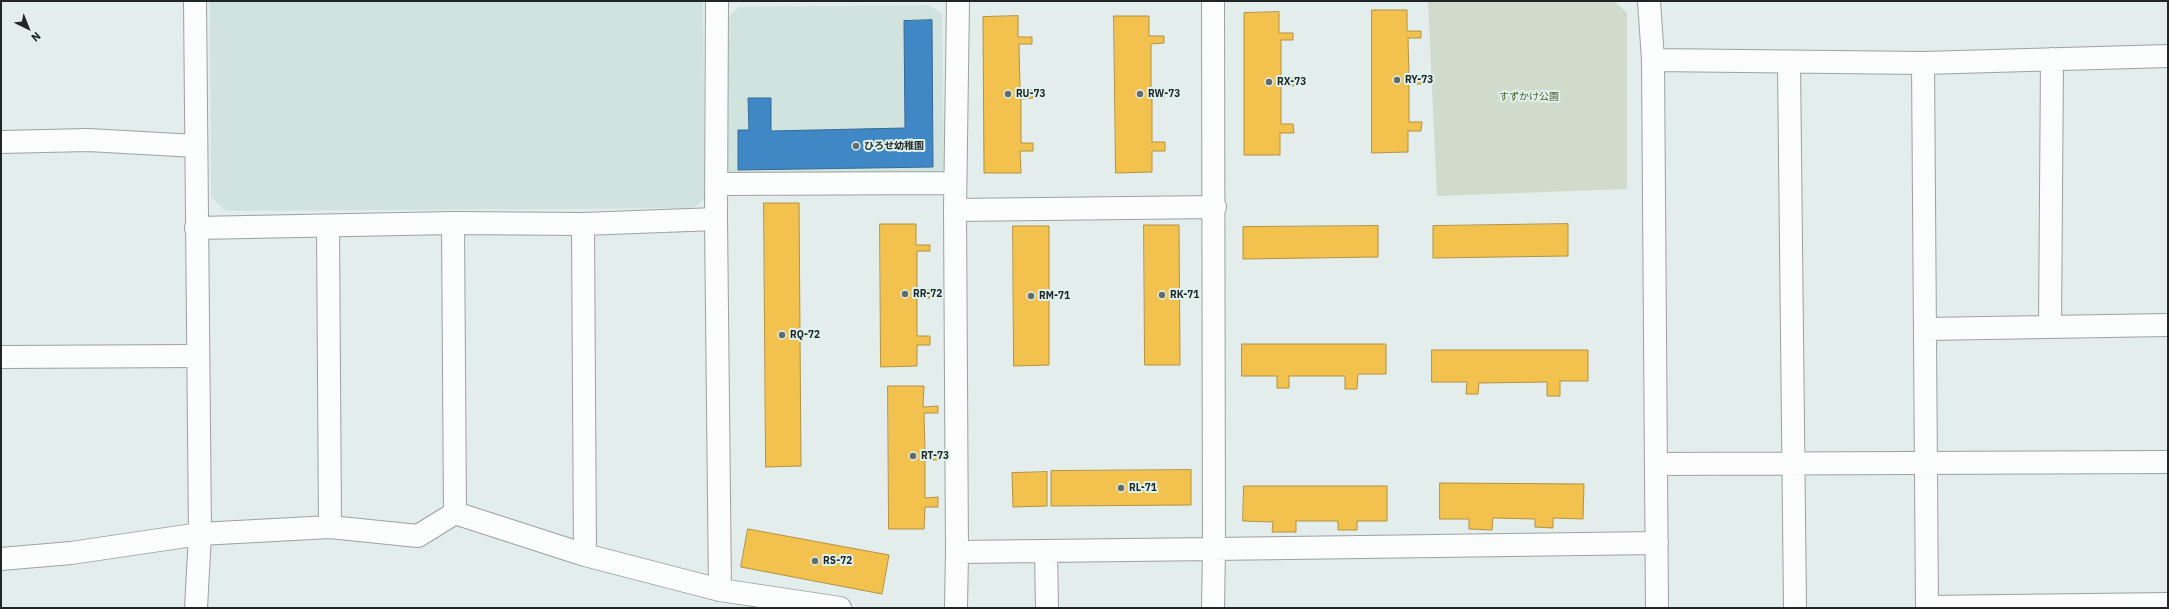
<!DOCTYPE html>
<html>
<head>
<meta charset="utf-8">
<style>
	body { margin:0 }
	#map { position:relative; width:2169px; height:609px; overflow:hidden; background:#e3edeb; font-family:"IBM Plex Sans",sans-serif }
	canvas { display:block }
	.frame { position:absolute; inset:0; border:2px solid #1f2625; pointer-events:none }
	.north { position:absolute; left:8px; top:8px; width:40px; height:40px; -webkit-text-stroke:3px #dff1ee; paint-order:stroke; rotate:137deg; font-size:11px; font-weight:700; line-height:16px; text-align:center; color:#1f2625 }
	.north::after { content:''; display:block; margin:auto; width:14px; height:18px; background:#1f2625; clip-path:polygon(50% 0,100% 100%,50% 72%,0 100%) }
</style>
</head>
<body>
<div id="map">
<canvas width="2169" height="609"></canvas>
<div class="frame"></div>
<div class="north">N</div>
</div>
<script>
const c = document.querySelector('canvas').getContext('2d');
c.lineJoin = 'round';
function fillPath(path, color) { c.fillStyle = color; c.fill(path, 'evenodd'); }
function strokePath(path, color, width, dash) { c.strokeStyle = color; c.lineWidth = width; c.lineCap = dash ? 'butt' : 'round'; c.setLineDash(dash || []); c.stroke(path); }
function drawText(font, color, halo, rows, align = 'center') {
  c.font = font + ' "IBM Plex Sans","Noto Sans JP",sans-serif'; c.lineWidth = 4; c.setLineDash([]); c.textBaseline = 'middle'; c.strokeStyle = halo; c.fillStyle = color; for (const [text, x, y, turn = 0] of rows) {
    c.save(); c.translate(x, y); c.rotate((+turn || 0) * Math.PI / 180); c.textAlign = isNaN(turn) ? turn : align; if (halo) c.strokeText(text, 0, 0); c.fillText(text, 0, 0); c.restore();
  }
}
fillPath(new Path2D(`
	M210,1H703L705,198L694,208L226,211L211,197Z
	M928,5L942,13L944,175L728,177L727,18L739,7Z`), '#d0e3df');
fillPath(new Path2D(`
	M1428,1H1614L1627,13V189L1437,196Z`), '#d1dbcc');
const homes = new Path2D(`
	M1372,10H1407V31H1421V38H1408L1409,76H1421V84H1409V122H1422L1421,131H1408V152L1372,153Z
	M1279,12V33H1293V40H1281V78H1294V86H1281V124H1293L1294,133H1280V155H1244V13Z
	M1018,16V37H1032V44H1019L1020,90H1033V98L1021,99V143H1033V151H1020L1021,173H984L983,17Z
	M1114,16H1149V36H1164V43L1151,44V90L1164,89V98H1152V142H1165V151H1152V172L1116,173Z
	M764,203H799L801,466L766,467Z
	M880,224H916V245H930V251H917V290H930V298H917V336H930V345H917V366L881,367Z
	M1568,224V256L1433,258V226Z
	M1144,225H1179L1180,365H1145Z
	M1013,226H1049V365L1014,366Z
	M1378,226V257L1243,259V227Z
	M1242,344H1386V374H1358L1357,389H1345V376H1289V388H1277V376H1242Z
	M1432,350H1588V381H1560V396H1547V382L1479,383L1478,394H1466L1467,382H1432Z
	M888,386H924L923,407L938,406V413H924L925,452H938V460H925V498L938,497V507H925L924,529H889Z
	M1191,470V505L1051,506V471Z
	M1047,472V506L1013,507L1012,473Z
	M1440,483L1584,484L1583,519L1553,518V528L1535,527V519L1493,518L1492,530L1469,529V519H1440Z
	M1244,486H1387V521H1357V530H1338V521H1296V532H1272L1273,522L1243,521Z
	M748,529L889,555L882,594L741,567Z`);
fillPath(homes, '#f2c14e');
strokePath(homes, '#b39242', 1);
const schools = new Path2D(`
	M932,20L933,167L738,170V130H749L748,98H771V131L905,128L904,21Z`);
fillPath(schools, '#3f88c5');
strokePath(schools, '#356b95', 1);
const minor = new Path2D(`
	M958,1L955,210L957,552L1214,549L1213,608
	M1213,1L1214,549L1657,543
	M1649,1L1653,60L1657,608
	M1653,60L1923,63L2168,56
	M1789,62L1795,608
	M1923,63L1927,608
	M1,142L88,140L196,146
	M717,184L955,183
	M955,210L1215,207
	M453,223L455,513
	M583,224L585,555
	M328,226L330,527
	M196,228L453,223L583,224L716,219
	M2050,327L2052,59
	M1925,329L2168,325
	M1,357L198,356
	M1656,464L2168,462
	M1046,551L1047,608
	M1,559L71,553L200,534L330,527L418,536L455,513L585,555L720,590L716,219L717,1
	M720,590L840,608
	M1927,607L2168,604
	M956,608L957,552`);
const tertiary = new Path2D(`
	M195,1L200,534L196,608`);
strokePath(minor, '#9ba3a1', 24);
strokePath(tertiary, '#9ba3a1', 24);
strokePath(minor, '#fbfcfc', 22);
strokePath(tertiary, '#fbfcfc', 22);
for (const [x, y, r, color] of [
	[1397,80,4,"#646c6a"],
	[1269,82,4,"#646c6a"],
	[1008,94,4,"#646c6a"],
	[1140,94,4,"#646c6a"],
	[856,146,4,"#646c6a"],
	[905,294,4,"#646c6a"],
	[1162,295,4,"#646c6a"],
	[1031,296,4,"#646c6a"],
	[782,335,4,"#646c6a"],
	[913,456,4,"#646c6a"],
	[1121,488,4,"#646c6a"],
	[815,561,4,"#646c6a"]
]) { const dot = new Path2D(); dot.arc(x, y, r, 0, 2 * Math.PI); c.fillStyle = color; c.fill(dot); strokePath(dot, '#dff1ee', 1.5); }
drawText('bold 10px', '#1f2625', '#dff1ee', [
	["RY-73",1405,80],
	["RX-73",1277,82],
	["RU-73",1016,94],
	["RW-73",1148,94],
	["ひろせ幼稚園",864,146],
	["RR-72",913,294],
	["RK-71",1170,295],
	["RM-71",1039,296],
	["RQ-72",790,335],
	["RT-73",921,456],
	["RL-71",1129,488],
	["RS-72",823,561]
], 'left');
drawText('10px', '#4e5c2a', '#dff1ee', [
	["すずかけ公園",1529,97]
]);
</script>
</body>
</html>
